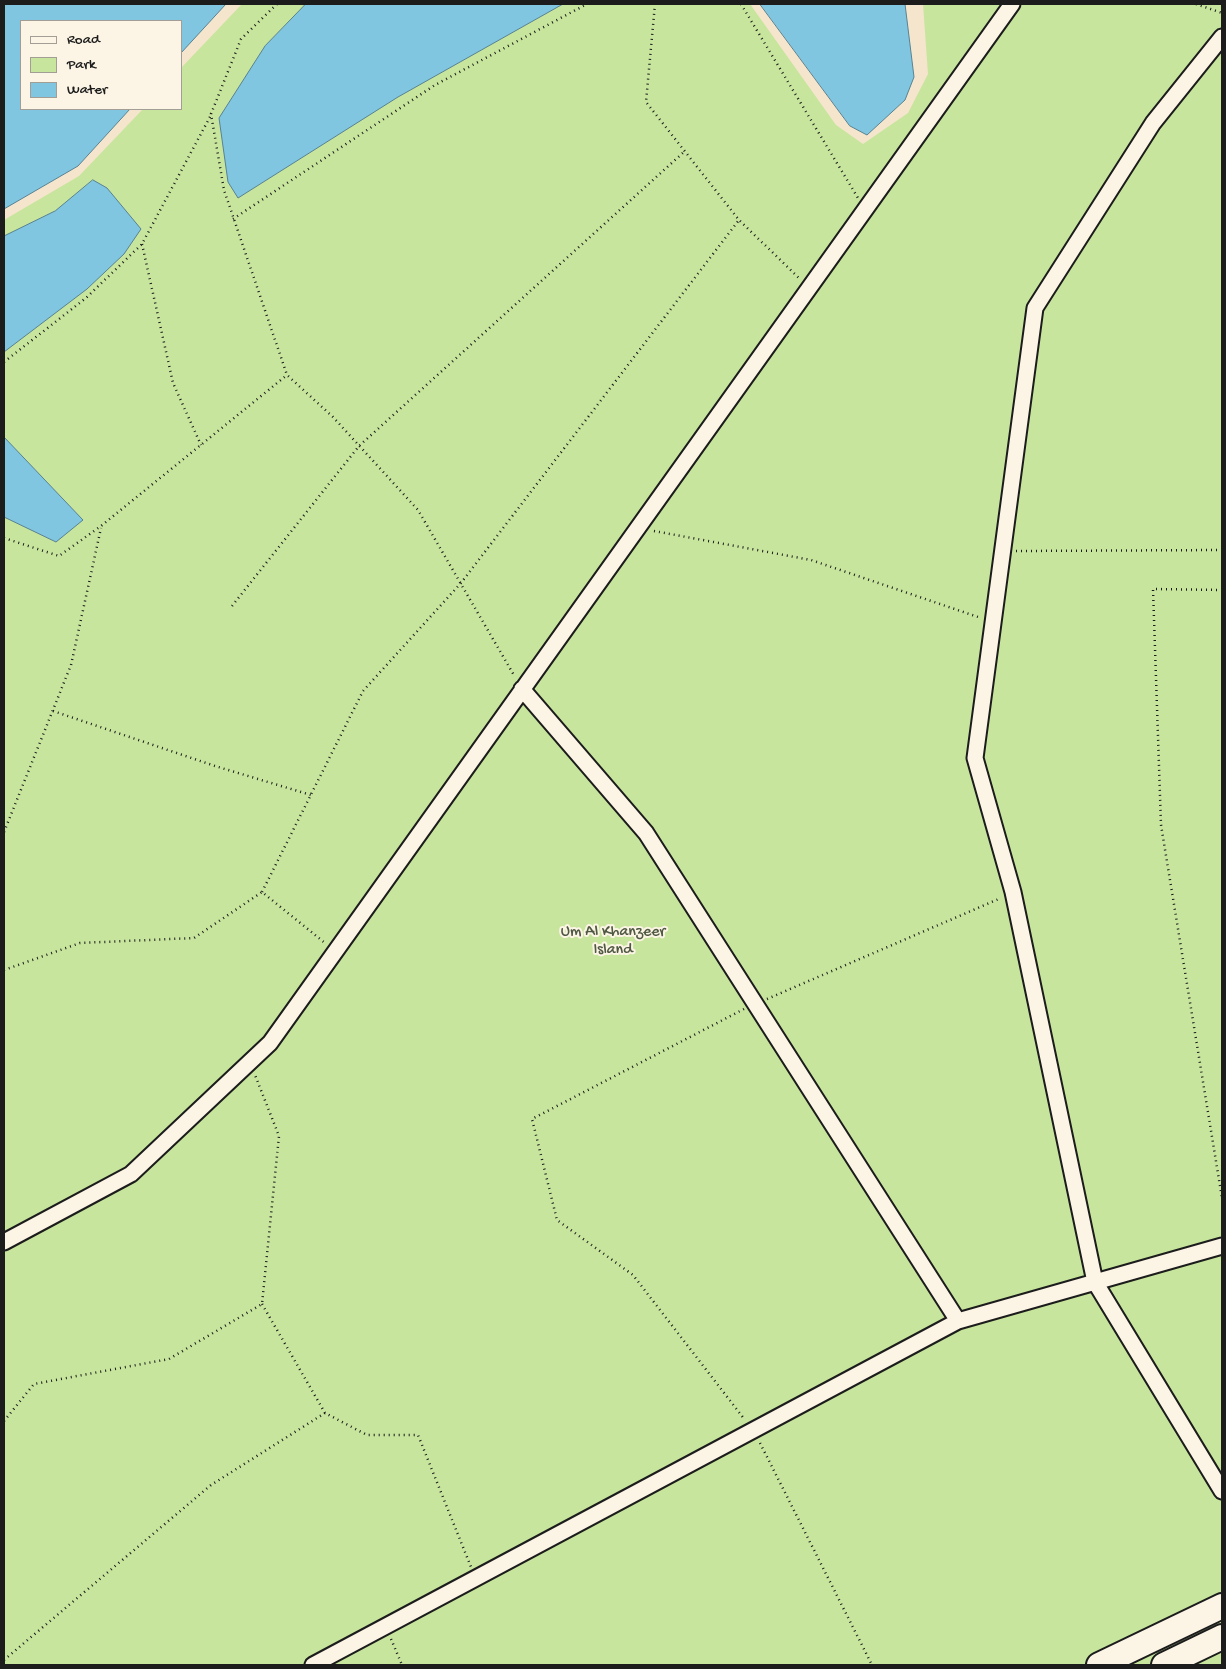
<!DOCTYPE html>
<html>
<head>
<meta charset="utf-8">
<style>
	body { margin:0 }
	#map { position:relative; width:1226px; height:1669px; overflow:hidden; background:#f4e5cc; font-family:"Gochi Hand",sans-serif }
	canvas { display:block }
	.frame { position:absolute; inset:0; border:5px solid #1c1c1c; pointer-events:none }
	.legend { position:absolute; left:20px; top:20px; width:162px; height:90px; box-sizing:border-box; background:#fcf5e5; border:1px solid #a29e95; margin:0; padding:6px 9px; list-style:none; font-size:15px; color:#1c1c1c }
	.legend li { display:flex; align-items:center; gap:10px; height:25px }
	.legend b { width:25px; border:1px solid #a29e95 }
</style>
</head>
<body>
<div id="map">
<canvas width="1226" height="1669"></canvas>
<div class="frame"></div>
<ul class="legend">
<li><b style="height:6px;background:#fcf5e5"></b>Road</li>
<li><b style="height:14px;background:#c7e59d"></b>Park</li>
<li><b style="height:14px;background:#80c6e1"></b>Water</li>
</ul>
</div>
<script>
const c = document.querySelector('canvas').getContext('2d');
c.lineJoin = 'round';
function fillPath(path, color) { c.fillStyle = color; c.fill(path, 'evenodd'); }
function strokePath(path, color, width, dash) { c.strokeStyle = color; c.lineWidth = width; c.lineCap = dash ? 'butt' : 'round'; c.setLineDash(dash || []); c.stroke(path); }
function drawText(font, color, halo, rows, align = 'center') {
  c.font = font + ' "Gochi Hand",sans-serif'; c.lineWidth = 4; c.setLineDash([]); c.textBaseline = 'middle'; c.strokeStyle = halo; c.fillStyle = color; for (const [text, x, y, turn = 0] of rows) {
    c.save(); c.translate(x, y); c.rotate((+turn || 0) * Math.PI / 180); c.textAlign = isNaN(turn) ? turn : align; if (halo) c.strokeText(text, 0, 0); c.fillText(text, 0, 0); c.restore();
  }
}
fillPath(new Path2D(`
	M242,4H750L836,125L863,144L908,113L928,74L923,4H1222V1665H4V220L79,176L143,109H181V68Z`), '#c7e59d');
const water = new Path2D(`
	M4,4H226L181,53V21H21V109H130L78,166L4,209Z
	M306,4H563L398,97L238,198L228,182L219,118L265,46Z
	M760,4H905L914,77L905,100L867,135L850,126Z
	M93,180L107,188L141,229L124,254L87,289L4,352V236L55,211Z
	M4,437L83,520L56,542L4,517Z`);
fillPath(water, '#80c6e1');
strokePath(water, '#588292', 1);
const minor = new Path2D(`
	M1222,37L1153,123L1035,308L975,758L1013,892L1095,1282L1222,1491
	M522,689L646,833L958,1321
	M4,1242L131,1174L270,1043L1012,4
	M313,1665L958,1321L1222,1246`);
const primary = new Path2D(`
	M1099,1665L1222,1606
	M1164,1665L1222,1637`);
strokePath(minor, '#1c1c1c', 19);
strokePath(primary, '#1c1c1c', 28);
strokePath(new Path2D(`
	M277,4L241,39L211,114L224,190L287,375L333,417L418,510L515,677
	M655,4L646,102L739,220L799,278
	M741,4L858,198
	M1196,4L1222,13
	M233,219L435,85L587,4
	M142,244L173,383L201,445
	M4,362L86,298L142,244L211,115
	M654,531L811,560L981,618
	M4,538L59,556L101,526L287,375
	M1016,551L1222,550
	M1222,590L1153,589L1161,825L1222,1198
	M232,606L359,446L685,151
	M53,711L215,766L311,795
	M4,832L71,665L101,528
	M262,892L363,691L461,583L739,220
	M4,970L80,943L194,938L262,892L325,943
	M767,999L1001,898
	M744,1009L532,1119L557,1220L633,1275L745,1420
	M262,1304L325,1413L367,1435H418L471,1567
	M4,1421L34,1384L169,1359L262,1304L279,1136L255,1075
	M760,1443L872,1665
	M391,1639L402,1665
	M4,1660L211,1485L325,1413`), '#1c1c1c', 2.5, [1, 4]);
strokePath(minor, '#fcf5e5', 15);
strokePath(primary, '#fcf5e5', 24);
drawText('16px', '#4f5843', '#fcf5e5', [
	["Um Al Khanzeer",613,933],
	["Island",613,951]
]);
</script>
</body>
</html>
